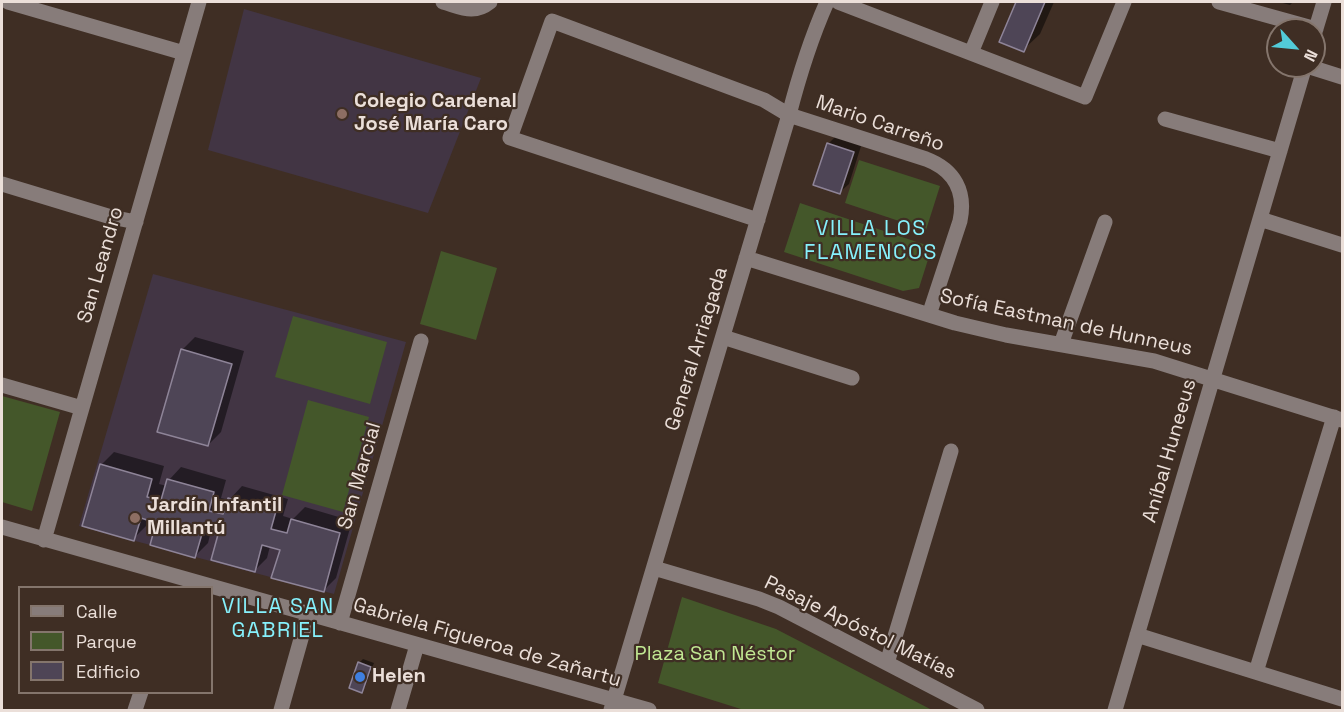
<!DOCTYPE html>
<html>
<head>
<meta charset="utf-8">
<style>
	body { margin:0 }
	#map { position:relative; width:1344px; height:712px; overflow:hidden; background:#3f2e24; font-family:"Space Grotesk",sans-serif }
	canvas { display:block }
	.frame { position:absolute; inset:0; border:3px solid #ebdfd9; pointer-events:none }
	.legend { position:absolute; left:18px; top:586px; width:195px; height:108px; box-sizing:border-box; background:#3f2e24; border:2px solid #84756c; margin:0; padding:8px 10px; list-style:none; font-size:18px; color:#ebdfd9 }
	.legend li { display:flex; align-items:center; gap:12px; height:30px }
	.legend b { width:30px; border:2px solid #84756c }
	.north { position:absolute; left:1266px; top:18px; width:60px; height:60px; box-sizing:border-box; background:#3f2e24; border:2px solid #84756c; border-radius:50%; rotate:117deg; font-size:16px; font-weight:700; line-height:24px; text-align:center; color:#ebdfd9 }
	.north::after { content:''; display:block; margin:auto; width:21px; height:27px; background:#52cbd8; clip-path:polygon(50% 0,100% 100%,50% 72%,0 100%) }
</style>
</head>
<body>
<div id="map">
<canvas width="1344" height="712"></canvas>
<div class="frame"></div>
<ul class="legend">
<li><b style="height:8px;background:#877c7a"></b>Calle</li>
<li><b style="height:16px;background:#44572a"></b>Parque</li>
<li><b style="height:16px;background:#4e4556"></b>Edificio</li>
</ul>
<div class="north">N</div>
</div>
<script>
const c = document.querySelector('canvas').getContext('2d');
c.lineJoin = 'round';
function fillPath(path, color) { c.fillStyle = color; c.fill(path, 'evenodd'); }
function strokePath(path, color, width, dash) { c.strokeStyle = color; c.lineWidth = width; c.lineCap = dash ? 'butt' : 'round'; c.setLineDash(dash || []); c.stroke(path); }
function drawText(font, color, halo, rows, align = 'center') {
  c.font = font + ' "Space Grotesk",sans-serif'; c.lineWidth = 4.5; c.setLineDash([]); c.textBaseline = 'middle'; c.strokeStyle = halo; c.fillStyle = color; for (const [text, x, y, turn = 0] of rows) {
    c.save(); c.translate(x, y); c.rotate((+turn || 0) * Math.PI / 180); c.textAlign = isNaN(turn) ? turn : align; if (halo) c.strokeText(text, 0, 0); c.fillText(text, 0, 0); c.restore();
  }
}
fillPath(new Path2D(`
	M244,9L481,78L428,213L208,150Z
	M153,274L406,342L334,594L79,526Z`), '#423544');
fillPath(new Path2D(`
	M859,160L940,186L926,230L845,203Z
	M800,203L932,247L919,288L903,291L784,252Z
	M441,251L497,268L476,340L420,324Z
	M293,316L387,342L370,404L275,377Z
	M2,396L60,412L32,511L2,502Z
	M308,400L369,417L343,512L282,495Z
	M682,597L776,629L932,710H744L658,683Z`), '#44572a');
fillPath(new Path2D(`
	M1018,2H1054L1040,34L1023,50L1001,41Z
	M1279,2H1293L1290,5Z
	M837,135L862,143L849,184L840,192L828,144Z
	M195,337L244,351L221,432L208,445L182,350Z
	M114,452L164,466L159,484L167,486L169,480L181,467L226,480L221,498L229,500L242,486L288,499L283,516L293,519L305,507L352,521L336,578L323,591L281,549L270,546L267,558L254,571L221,530L212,527L208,543L195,556L158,522L148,519L146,526L133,539L101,465Z
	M363,659L374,663L365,687L362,691L359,663Z`), '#0007');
const building = new Path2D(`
	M1016,2H1045L1024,52L999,42Z
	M827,143L854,152L840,194L813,185Z
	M181,349L232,364L208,446L157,432Z
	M100,464L152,479L147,497L161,500L167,479L214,492L209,511L223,514L228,498L276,511L271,529L287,533L291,519L340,533L324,592L271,578L280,550L262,545L255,572L211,560L219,531L204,527L195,558L150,545L156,523L141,518L134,541L82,526Z
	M358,662L371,667L362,693L349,688Z`);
fillPath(building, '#4e4556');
strokePath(building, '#8e8498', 1.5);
strokePath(new Path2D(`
	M8,2L184,53
	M443,2C461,7 474,15 490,2
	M838,2L1085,97L1124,2
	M1219,2L1316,29
	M1314,35L1324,2
	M971,53L992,2
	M1307,66L1342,77
	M1165,119L1280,151
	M2,184L111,217L136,222
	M1260,219L1342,245
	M758,220L510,138L552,21L764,100L789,115L926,159C955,170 966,192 960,221L929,315
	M746,258L955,323L1006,335L1154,361L1342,420
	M723,337L852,378
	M1061,344L1105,222
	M2,385L82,408
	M2,527L649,710
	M44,540L199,2
	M654,568L759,599L779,607L977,710
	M340,623L421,341
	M1137,635L1342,699
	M887,663L951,451
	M1256,672L1334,417
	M135,710L141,692
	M281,710L308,614
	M398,710L417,645
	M611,710L789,115C799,76 811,38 827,2
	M1115,710L1305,66`), '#877c7a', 15);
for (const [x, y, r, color] of [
	[342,114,6,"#8d6e63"],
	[135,518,6,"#8d6e63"],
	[360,677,6,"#3f7fe0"]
]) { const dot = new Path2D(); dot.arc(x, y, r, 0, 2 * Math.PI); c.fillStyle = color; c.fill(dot); strokePath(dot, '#3f2e24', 2); }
drawText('bold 20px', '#ebdfd9', '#3f2e24', [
	["Colegio Cardenal",354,102],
	["José María Caro",354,125],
	["Jardín Infantil",147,506],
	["Millantú",147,529],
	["Helen",372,677]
], 'left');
drawText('20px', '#ebdfd9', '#3f2e24', [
	["Mario Carreño",880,124,19],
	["San Leandro",101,265,-74],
	["Sofía Eastman de Hunneus",1066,323,12],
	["General Arriagada",697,349,-73],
	["Aníbal Huneeus",1170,451,-74],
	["San Marcial",360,476,-74],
	["Pasaje Apóstol Matías",860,628,26],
	["Gabriela Figueroa de Zañartu",487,643,16]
]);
drawText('20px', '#c1e892', '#3f2e24', [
	["Plaza San Néstor",715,655]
]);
c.letterSpacing = '1.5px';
drawText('21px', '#86f1fc', '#3f2e24', [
	["VILLA LOS",871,229],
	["FLAMENCOS",871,253],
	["VILLA SAN",278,607],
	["GABRIEL",278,631]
]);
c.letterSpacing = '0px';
</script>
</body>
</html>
